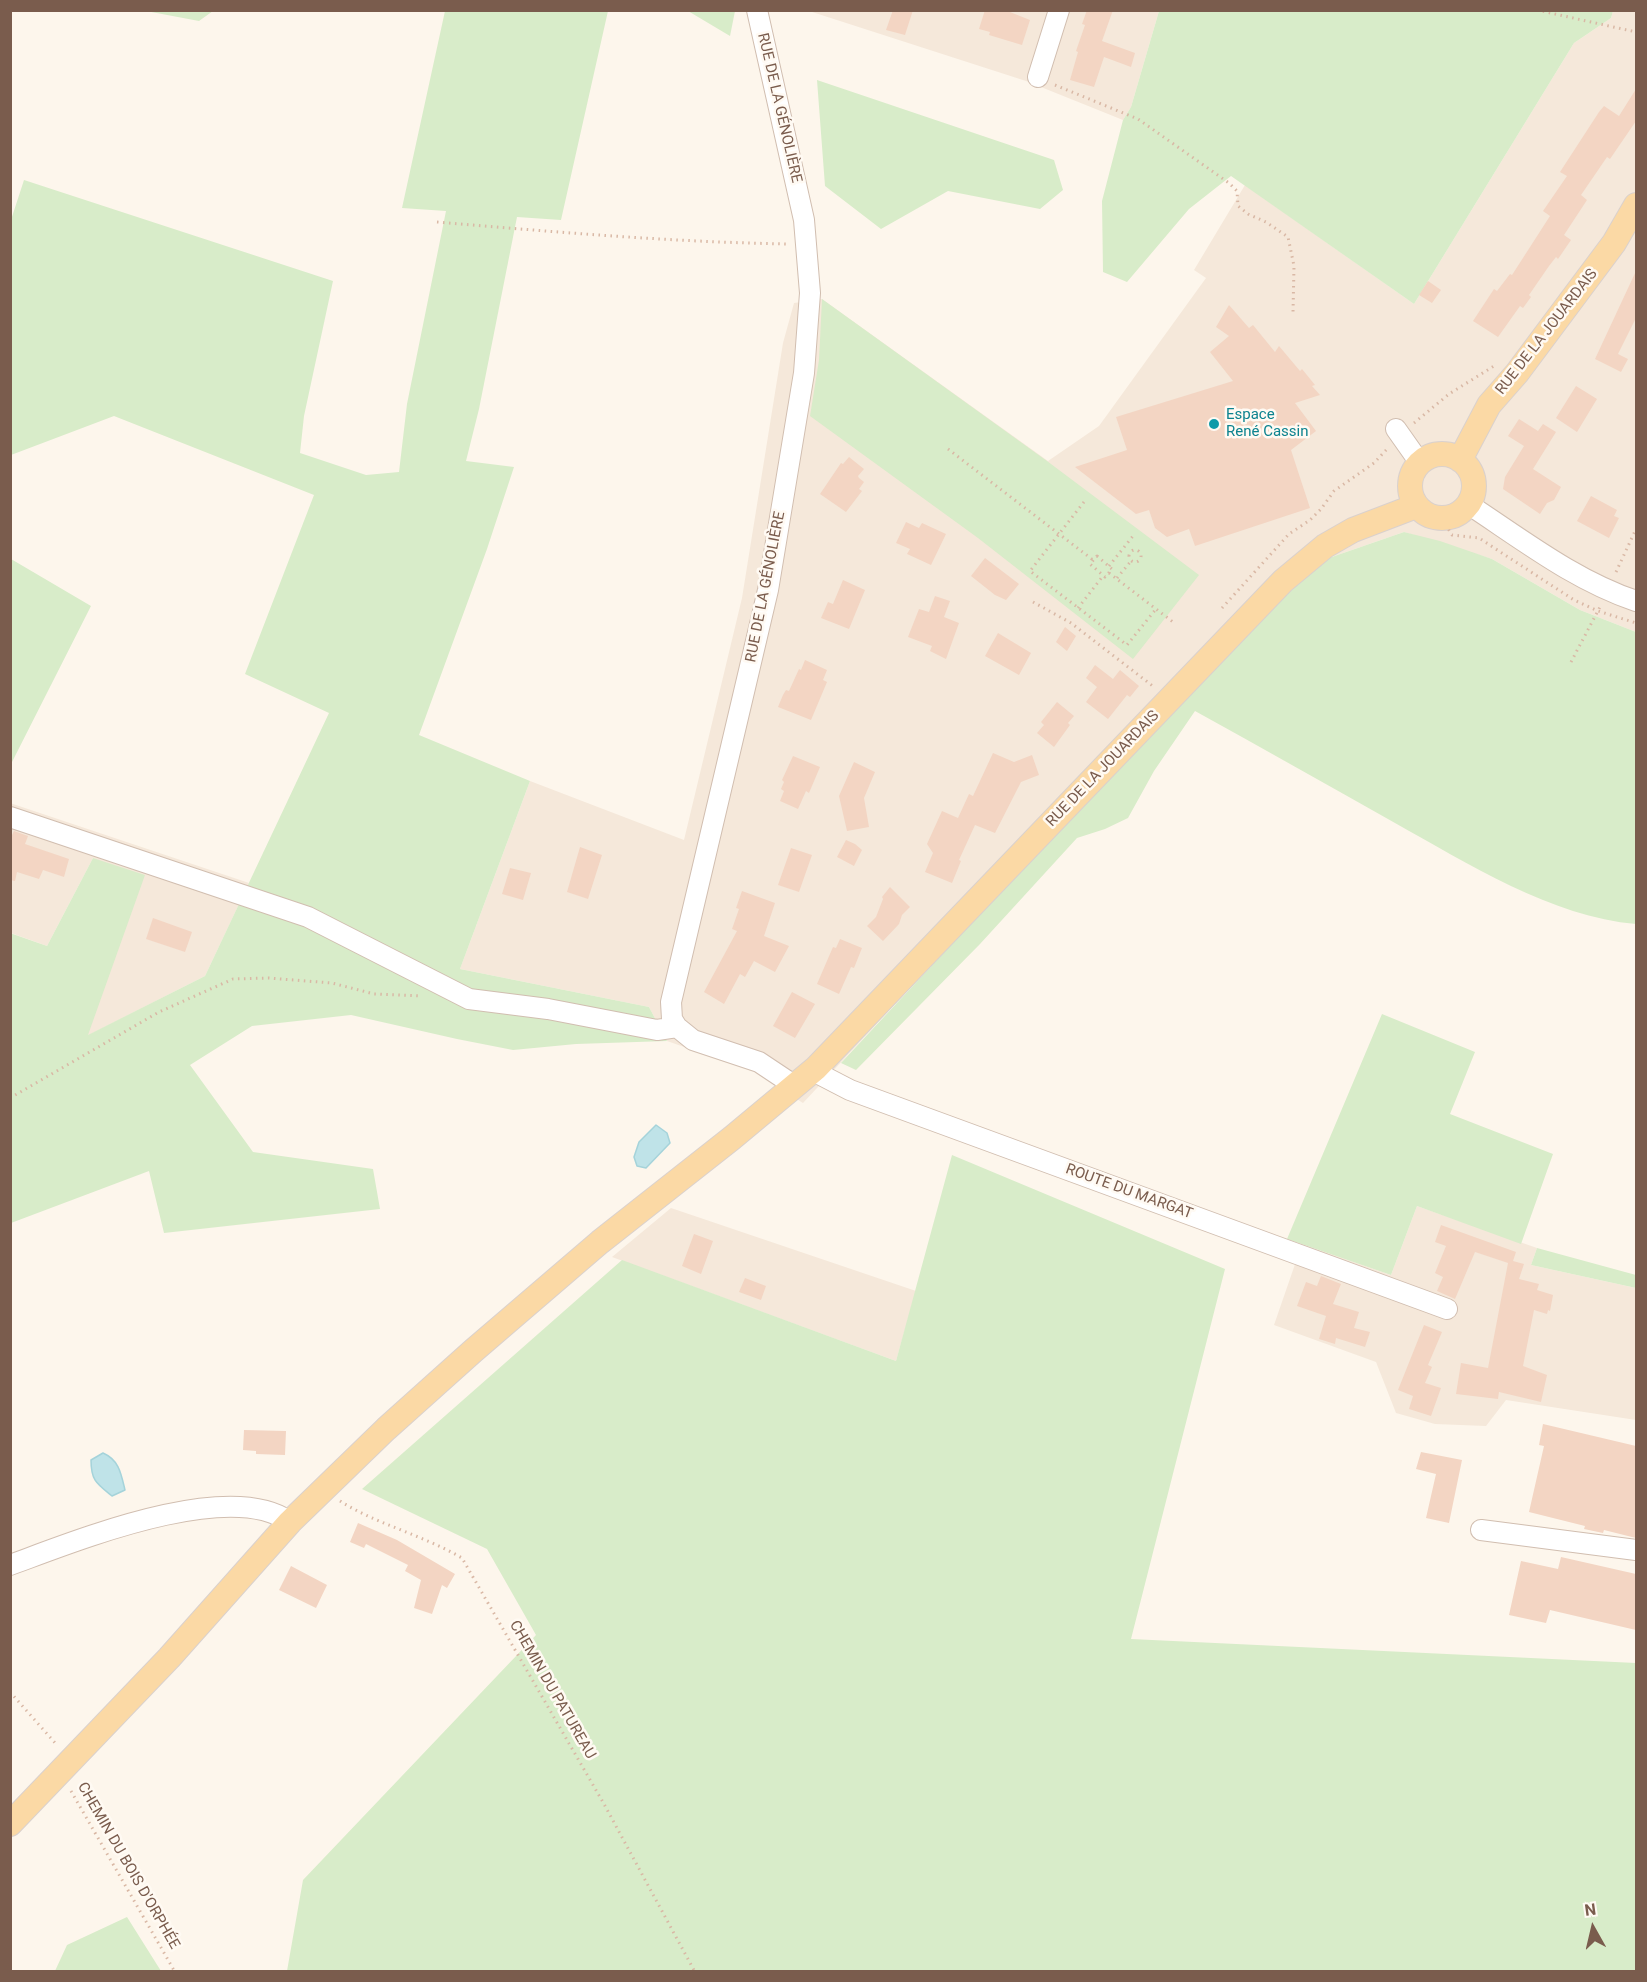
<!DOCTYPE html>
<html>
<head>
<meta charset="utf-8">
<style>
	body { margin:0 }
	#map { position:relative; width:1647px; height:1982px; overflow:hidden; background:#fdf6ec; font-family:Roboto,sans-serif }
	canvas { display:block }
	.frame { position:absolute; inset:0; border:12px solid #7a5c4d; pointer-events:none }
	.north { position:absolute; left:1563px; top:1898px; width:60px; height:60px; -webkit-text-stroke:4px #fffaf3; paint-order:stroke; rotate:352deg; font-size:16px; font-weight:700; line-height:24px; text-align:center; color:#7a5c4d }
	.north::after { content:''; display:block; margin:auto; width:21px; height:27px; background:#7a5c4d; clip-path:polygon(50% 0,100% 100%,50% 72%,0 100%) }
</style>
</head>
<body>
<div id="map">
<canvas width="1647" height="1982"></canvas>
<div class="frame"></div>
<div class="north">N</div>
</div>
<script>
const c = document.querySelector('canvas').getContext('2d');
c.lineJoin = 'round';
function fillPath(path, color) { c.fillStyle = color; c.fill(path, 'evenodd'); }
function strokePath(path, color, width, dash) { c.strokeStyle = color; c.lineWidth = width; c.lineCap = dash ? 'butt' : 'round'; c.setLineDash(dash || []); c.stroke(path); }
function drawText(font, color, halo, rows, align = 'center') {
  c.font = font + ' Roboto,sans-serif'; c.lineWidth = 5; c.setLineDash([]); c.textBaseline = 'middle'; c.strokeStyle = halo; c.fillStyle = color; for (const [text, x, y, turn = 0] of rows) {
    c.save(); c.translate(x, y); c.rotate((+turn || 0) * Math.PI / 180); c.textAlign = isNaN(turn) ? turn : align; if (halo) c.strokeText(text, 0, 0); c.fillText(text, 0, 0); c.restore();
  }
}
fillPath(new Path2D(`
	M809,11H1159L1131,107L1123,120L1026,81Z
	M1613,11H1636V632L1580,610L1492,559L1404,532L1326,559L1143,739L803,1103L753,1071L667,1041L649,1007L460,969L530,781L684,840L742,598L783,343L794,303L822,299L1048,461L1099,426L1206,278L1194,270L1245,185L1414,304L1574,43L1611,18Z
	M10,803L249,883L205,976L87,1036L93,858L47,946L11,933Z
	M1417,1206L1537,1248L1531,1265L1636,1288V1420L1506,1400L1486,1426L1435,1424L1396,1413L1376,1362L1274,1325L1302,1244L1391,1275Z
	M671,1208L916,1291L896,1361L612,1257Z`), '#f5e8da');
fillPath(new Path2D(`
	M146,11H213L199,21Z
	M445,11H608L561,220L517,217L479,409L466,461L514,467L487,549L419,735L530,781L460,969L649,1007L667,1041L576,1044L513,1050L457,1039L351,1015L252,1026L190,1065L253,1152L373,1169L380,1209L164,1233L149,1171L11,1223L10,933L47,946L93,858L145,875L88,1035L205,976L329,713L245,674L314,495L114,416L11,455L10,223L24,180L333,281L304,416L300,453L366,475L399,472L407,404L446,211L402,208Z
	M688,11H735L730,36Z
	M1159,11H1613L1611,18L1574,43L1414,304L1231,176L1189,209L1127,282L1103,272L1102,201L1123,120L1131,107Z
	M817,80L1054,160L1063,190L1040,209L948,191L881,229L825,186Z
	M822,299L1047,461L1199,575L1133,659L978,538L810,416L819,360Z
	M1404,532L1440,541L1492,559L1580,610L1636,632V924C1552,917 1467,863 1395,823C1328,785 1262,748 1195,711L1154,771L1128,818L1105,829L1077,838L980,944L856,1070L841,1063L1143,739L1269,610L1326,559Z
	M11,559L91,606L11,764Z
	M1382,1014L1475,1052L1450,1114L1553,1154L1521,1244L1417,1206L1391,1275L1287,1239Z
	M952,1155L1225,1269L1131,1639L1636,1663V1971H287L303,1880L536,1635L487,1549L362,1489L622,1260L896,1361Z
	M1537,1248L1636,1275V1288L1531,1265Z
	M127,1917L161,1971H55L67,1945Z`), '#d8ecc9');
const water = new Path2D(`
	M656,1125L667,1133L670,1143L646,1168L637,1166L634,1157L639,1142Z
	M103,1453C119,1460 121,1473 125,1490L112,1496C97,1484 91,1481 91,1460Z`);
fillPath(water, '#bfe3e8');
strokePath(water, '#a5d3da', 1.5);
fillPath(new Path2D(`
	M893,10H913L905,35L886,30Z
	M985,10H1005L1030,20L1022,45L989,35L990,32L979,29Z
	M1087,10H1113L1102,41L1135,53L1131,67L1104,57L1094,87L1070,80L1078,52L1076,51L1085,25L1082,24Z
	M1636,89V121L1610,159L1607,157L1581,195L1587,200L1564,235L1571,240L1558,259L1556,257L1549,266L1529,295L1531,297L1523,308L1520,306L1498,337L1473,321L1494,289L1497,291L1510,274L1512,275L1550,216L1543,211L1567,176L1560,172L1599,112L1604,106L1619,116Z
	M1636,271V318L1618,354L1628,359L1621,372L1595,359Z
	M1428,281L1441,290L1432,303L1419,295Z
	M1229,305L1249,328L1253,325L1275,352L1279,346L1300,371L1302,369L1315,385L1312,386L1320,395L1295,403L1316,431L1291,450L1310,508L1195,546L1189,529L1167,537L1155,528L1149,510L1136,514L1075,467L1127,450L1116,417L1233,381L1210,352L1229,336L1216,327Z
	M1576,386L1597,399L1577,432L1556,418Z
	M1519,419L1538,431L1543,424L1556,432L1533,469L1561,487L1554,500L1547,503L1540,514L1503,489L1505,477L1524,446L1508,436Z
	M849,457L864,469L858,476L859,478L864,482L859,489L862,491L846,512L820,494L841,463L843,464Z
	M1591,496L1617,510L1614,516L1619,518L1609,538L1577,521Z
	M906,522L919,528L922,523L946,534L931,565L907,554L910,549L896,543Z
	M985,558L1019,584L1006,600L995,595L971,576Z
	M843,580L865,590L849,629L821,618L828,602L833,604Z
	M935,596L950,601L944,617L959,623L946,659L930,651L932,646L908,637L919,609L929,612Z
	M1065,627L1076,636L1067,651L1056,642Z
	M998,633L1031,653L1019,675L985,656Z
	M805,660L827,670L823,680L827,682L811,720L778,707L783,695L786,690L789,691L799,669L801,670Z
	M1095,665L1113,679L1120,670L1139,686L1130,697L1127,695L1108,719L1086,702L1097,687L1086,678Z
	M1057,702L1074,716L1068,723L1070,725L1054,747L1037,733L1044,725L1041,722Z
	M993,753L1014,762L1032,755L1039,775L1021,782L995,833L975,825L959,860L961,861L952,883L925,872L933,853L927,844L942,811L958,818L969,794L973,796Z
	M793,756L820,767L809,793L806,791L798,809L780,801L784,791L781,789L784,782L782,780Z
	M854,762L875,772L864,798L869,827L847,831L839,796Z
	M14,831L28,836L25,844L69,859L64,877L43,870L39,879L17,872L15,881L10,880V839Z
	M846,840L855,844L862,850L854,866L837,857Z
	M580,847L602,855L588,899L567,892Z
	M791,848L812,855L799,892L778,885Z
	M510,868L531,873L523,900L502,894Z
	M890,887L910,907L902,915L899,924L883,941L867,926L876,917L883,899L882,897Z
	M742,891L775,903L764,936L789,946L775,972L754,961L745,977L740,974L724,1004L704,992L737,931L732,929L739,909L736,908Z
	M153,918L192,932L185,952L146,939Z
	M840,939L862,948L854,968L851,967L839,994L817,984L833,947L836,948Z
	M792,992L815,1004L795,1038L773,1026Z
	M1441,1225L1516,1252L1513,1261L1524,1264L1519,1279L1539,1284L1537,1290L1553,1295L1550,1311L1548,1310L1547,1314L1534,1310L1523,1366L1547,1375L1541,1402L1499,1392L1498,1399L1456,1394L1461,1363L1488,1368L1508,1263L1475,1252L1455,1299L1437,1291L1443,1277L1435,1273L1446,1246L1435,1242Z
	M694,1234L713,1241L701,1274L682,1266Z
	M1321,1276L1341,1284L1333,1304L1359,1312L1354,1328L1370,1332L1365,1347L1336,1338L1335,1344L1319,1339L1326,1316L1297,1306L1306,1282L1317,1286Z
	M745,1278L766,1286L761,1300L739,1292Z
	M1424,1325L1442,1332L1428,1365L1432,1367L1425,1383L1441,1388L1431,1416L1409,1409L1413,1396L1398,1390Z
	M1543,1424L1636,1446V1538L1604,1530L1603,1533L1584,1529L1585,1526L1529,1512L1544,1446L1539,1445Z
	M244,1430L286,1431L285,1455L256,1454V1451L243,1450Z
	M1421,1452L1462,1460L1449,1523L1426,1518L1436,1474L1416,1469Z
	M358,1523L397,1540L455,1574L447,1588L442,1585L432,1614L414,1608L421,1580L405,1571L408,1565L366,1544L364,1548L350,1542Z
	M1561,1557L1636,1574V1630L1550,1610L1546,1623L1509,1615L1521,1561L1558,1569Z
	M291,1566L327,1585L316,1608L279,1590Z`), '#f3d5c3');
const minor = new Path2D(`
	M757,10L804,220L810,293L804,373L768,590L671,1002L672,1019L677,1027L693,1040L759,1062L795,1086
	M1038,77L1059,10
	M1396,429L1420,463
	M1468,504C1523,540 1574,580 1636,601
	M10,817L308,917L469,999L548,1009L657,1030L677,1027
	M816,1068L821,1075L850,1090L1447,1309
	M1481,1530L1636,1550
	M10,1565C76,1541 229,1478 290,1522`);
const major = new Path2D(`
	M1410 486a32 32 0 1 1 64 0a32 32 0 1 1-64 0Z
	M1460,460L1489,405L1517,373L1614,243L1636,205
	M10,1824L169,1658L290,1522L386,1429L473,1351L600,1242L732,1138L816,1068L1283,581L1325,546L1353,530L1416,506`);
strokePath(minor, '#d1beb0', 22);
strokePath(major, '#dad1cd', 26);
strokePath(new Path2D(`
	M1537,10L1636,32
	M1055,85L1138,119L1229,183L1237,191L1238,206L1248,214L1266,222L1288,237L1294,266L1293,312
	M437,222C555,232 671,242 789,244
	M1414,423L1449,394L1494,366
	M948,449L1093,560
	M1084,502L1030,571L1127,645L1156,609
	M1446,518L1447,527L1452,535L1479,538L1574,600L1598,611L1636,623
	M1129 556a6 6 0 1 1 12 0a6 6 0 1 1-12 0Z
	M1097,556L1112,569L1105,577L1090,564Z
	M1109,566L1133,536
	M1616,572L1636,529
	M1109,573L1173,622
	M1117,578L1131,561
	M1033,602L1071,623L1154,687
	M1078,608L1103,576
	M1222,608L1289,534L1310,520L1321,509L1334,491L1374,463L1388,448
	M1571,662L1601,605
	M10,1098L159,1012L233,979L268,978L332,983L374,994L421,996
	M340,1501C378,1525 423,1535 462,1558L604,1804L695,1972
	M10,1692L57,1745
	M71,1791L175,1972`), '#d9b8a5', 3, [1.5, 4.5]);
strokePath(minor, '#fff', 20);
strokePath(major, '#fbd9a5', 24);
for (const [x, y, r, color] of [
	[1214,424,6,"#0f9aa8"]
]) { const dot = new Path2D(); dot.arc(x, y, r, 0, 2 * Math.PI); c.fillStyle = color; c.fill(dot); strokePath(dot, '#fffaf3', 2); }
drawText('15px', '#7a5c4d', '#fffaf3', [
	["RUE DE LA GÉNOLIÈRE",779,108,77],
	["RUE DE LA JOUARDAIS",1547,332,-52],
	["RUE DE LA GÉNOLIÈRE",766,587,-79],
	["RUE DE LA JOUARDAIS",1103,769,-46],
	["ROUTE DU MARGAT",1129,1192,20],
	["CHEMIN DU PATUREAU",552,1690,60],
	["CHEMIN DU BOIS D'ORPHÉE",128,1866,60]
]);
drawText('15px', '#0d838f', '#fffaf3', [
	["Espace",1226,415],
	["René Cassin",1226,432]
], 'left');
</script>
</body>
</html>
